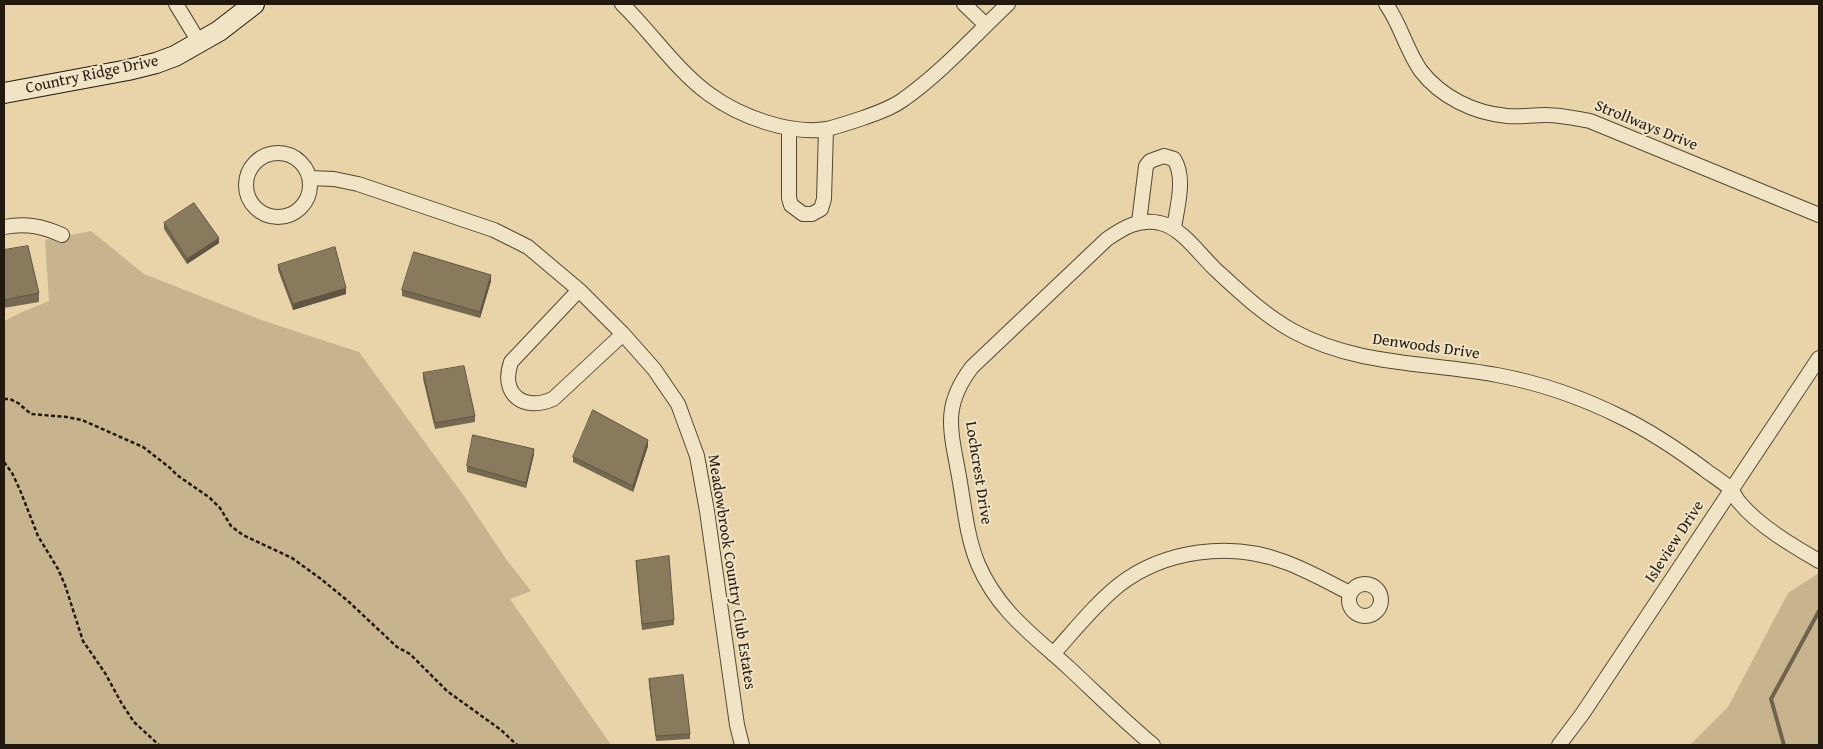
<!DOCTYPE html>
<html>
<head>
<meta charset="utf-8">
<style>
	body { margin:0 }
	#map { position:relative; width:1823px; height:749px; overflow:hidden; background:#e8d4a8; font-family:"Gentium Book Plus",serif }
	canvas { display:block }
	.frame { position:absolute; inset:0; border:5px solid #23190e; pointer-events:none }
</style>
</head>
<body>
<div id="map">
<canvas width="1823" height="749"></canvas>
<div class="frame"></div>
</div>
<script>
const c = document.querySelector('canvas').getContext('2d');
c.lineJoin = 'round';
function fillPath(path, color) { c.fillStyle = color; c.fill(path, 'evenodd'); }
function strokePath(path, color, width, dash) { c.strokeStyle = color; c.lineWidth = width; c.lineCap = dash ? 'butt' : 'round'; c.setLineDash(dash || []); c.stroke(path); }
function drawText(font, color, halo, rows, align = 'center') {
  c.font = font + ' "Gentium Book Plus",serif'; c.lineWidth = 4; c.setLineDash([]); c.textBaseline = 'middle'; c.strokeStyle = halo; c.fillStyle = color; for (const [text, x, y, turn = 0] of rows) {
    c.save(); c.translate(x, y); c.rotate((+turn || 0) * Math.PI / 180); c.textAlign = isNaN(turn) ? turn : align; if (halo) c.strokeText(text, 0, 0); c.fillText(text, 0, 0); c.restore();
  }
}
fillPath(new Path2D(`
	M91,231L144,274L264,321L359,352L464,496L506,559L531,591L510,599L611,745H4V321L22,312L49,301L45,240Z
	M1819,573V745H1690L1728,707L1788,593Z`), '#c7b48e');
strokePath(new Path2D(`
	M1784,745L1771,699L1819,611`), '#71634b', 4);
const street = new Path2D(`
	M176,4L199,42
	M622,4C651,32 676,70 709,94C739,116 789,135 827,129C839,126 851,122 863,118C877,113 892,108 904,99C942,72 974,36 1008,4
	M964,4L986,25
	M1386,4C1401,25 1406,50 1421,71C1441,97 1474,113 1507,116C1519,117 1532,115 1545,115C1560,115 1575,118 1590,121L1819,215
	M789,128V198L791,205L803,214H812L821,209L824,199L826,129
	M246 185a32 32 0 1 1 64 0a32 32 0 1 1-64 0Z
	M310,178L334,179L358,184L494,230L528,247L579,290L623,334L654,369L678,404L697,456L707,511L737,725L742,745
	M1139,222L1146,166L1150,161L1164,156L1174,159C1186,178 1177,207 1174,228
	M4,227C26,223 42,226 62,235
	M579,290L511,362C500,394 523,412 553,399L623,334
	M1349 600a16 16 0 1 1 32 0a16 16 0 1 1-32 0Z
	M1053,654C1074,631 1094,605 1119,585C1164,550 1231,541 1285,562C1307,570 1328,582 1350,593
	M1153,745C1124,721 1097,694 1069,668C1033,635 998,611 978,564C966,535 964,502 958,471C950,428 943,405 972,367L1107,239C1123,228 1139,218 1160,223C1181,227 1200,255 1216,270C1240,292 1264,315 1293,331C1357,366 1427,362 1497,375C1540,383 1581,397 1621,417C1652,432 1677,449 1704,469C1713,476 1723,482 1731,489C1734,493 1736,499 1740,503C1759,526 1793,546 1819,561
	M1559,745L1583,713L1819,358`);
const secondary = new Path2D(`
	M4,93L128,70L156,63L175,56L219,31L254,4`);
strokePath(street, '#544834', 16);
strokePath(secondary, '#23190e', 22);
strokePath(new Path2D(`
	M4,399H10L18,403L31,414L67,417L82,420L143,447L169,467L177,475L210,498L220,508L231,526L243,535L292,558L321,579L348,601L397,647L410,654L447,691L501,730L517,745
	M4,462L12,473L20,490L38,536L58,569L65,585L83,641L105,673L122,704L134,722L159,745`), '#23190e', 2.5, [4, 2.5]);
strokePath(street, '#f0e3c6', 14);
strokePath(secondary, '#f0e3c6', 20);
fillPath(new Path2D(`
	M164,223L219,243L187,264L164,229Z
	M4,250L39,293V302L4,308Z
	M278,265L346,294L293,310L278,270Z
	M491,281L480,318L402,296V290Z
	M423,373L475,416V422L435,429L423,379Z
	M648,446L633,492L573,462V457Z
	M534,454L526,488L467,472V466Z
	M636,561L674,620V625L642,630Z
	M649,679L690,734V739L656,741L649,685Z`), '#766951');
fillPath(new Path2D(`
	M219,238V243L187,264V259Z
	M491,275V281L480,318V312Z
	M346,288V294L293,310V304Z
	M648,440V446L633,492V486Z
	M534,449V454L526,488V483Z`), '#605542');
const building = new Path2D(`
	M194,203L219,238L187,259L164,223Z
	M28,246L39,293L4,300V250Z
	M335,247L346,288L293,304L278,265Z
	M414,252L491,275L480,312L402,290Z
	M464,366L475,416L435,423L423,373Z
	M593,410L648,440L633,486L573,457Z
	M473,435L534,449L526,483L467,466Z
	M669,556L674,620L642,624L636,561Z
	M683,675L690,734L656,736L649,679Z`);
fillPath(building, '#897a5e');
strokePath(building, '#605542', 1);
drawText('16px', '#23190e', '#f0e3c6', [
	["Country Ridge Drive",92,75,-12],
	["Strollways Drive",1646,126,22],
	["Denwoods Drive",1426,347,8],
	["Lochcrest Drive",978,473,81],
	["Isleview Drive",1675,542,-57],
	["Meadowbrook Country Club Estates",731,572,81]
]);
</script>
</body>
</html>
